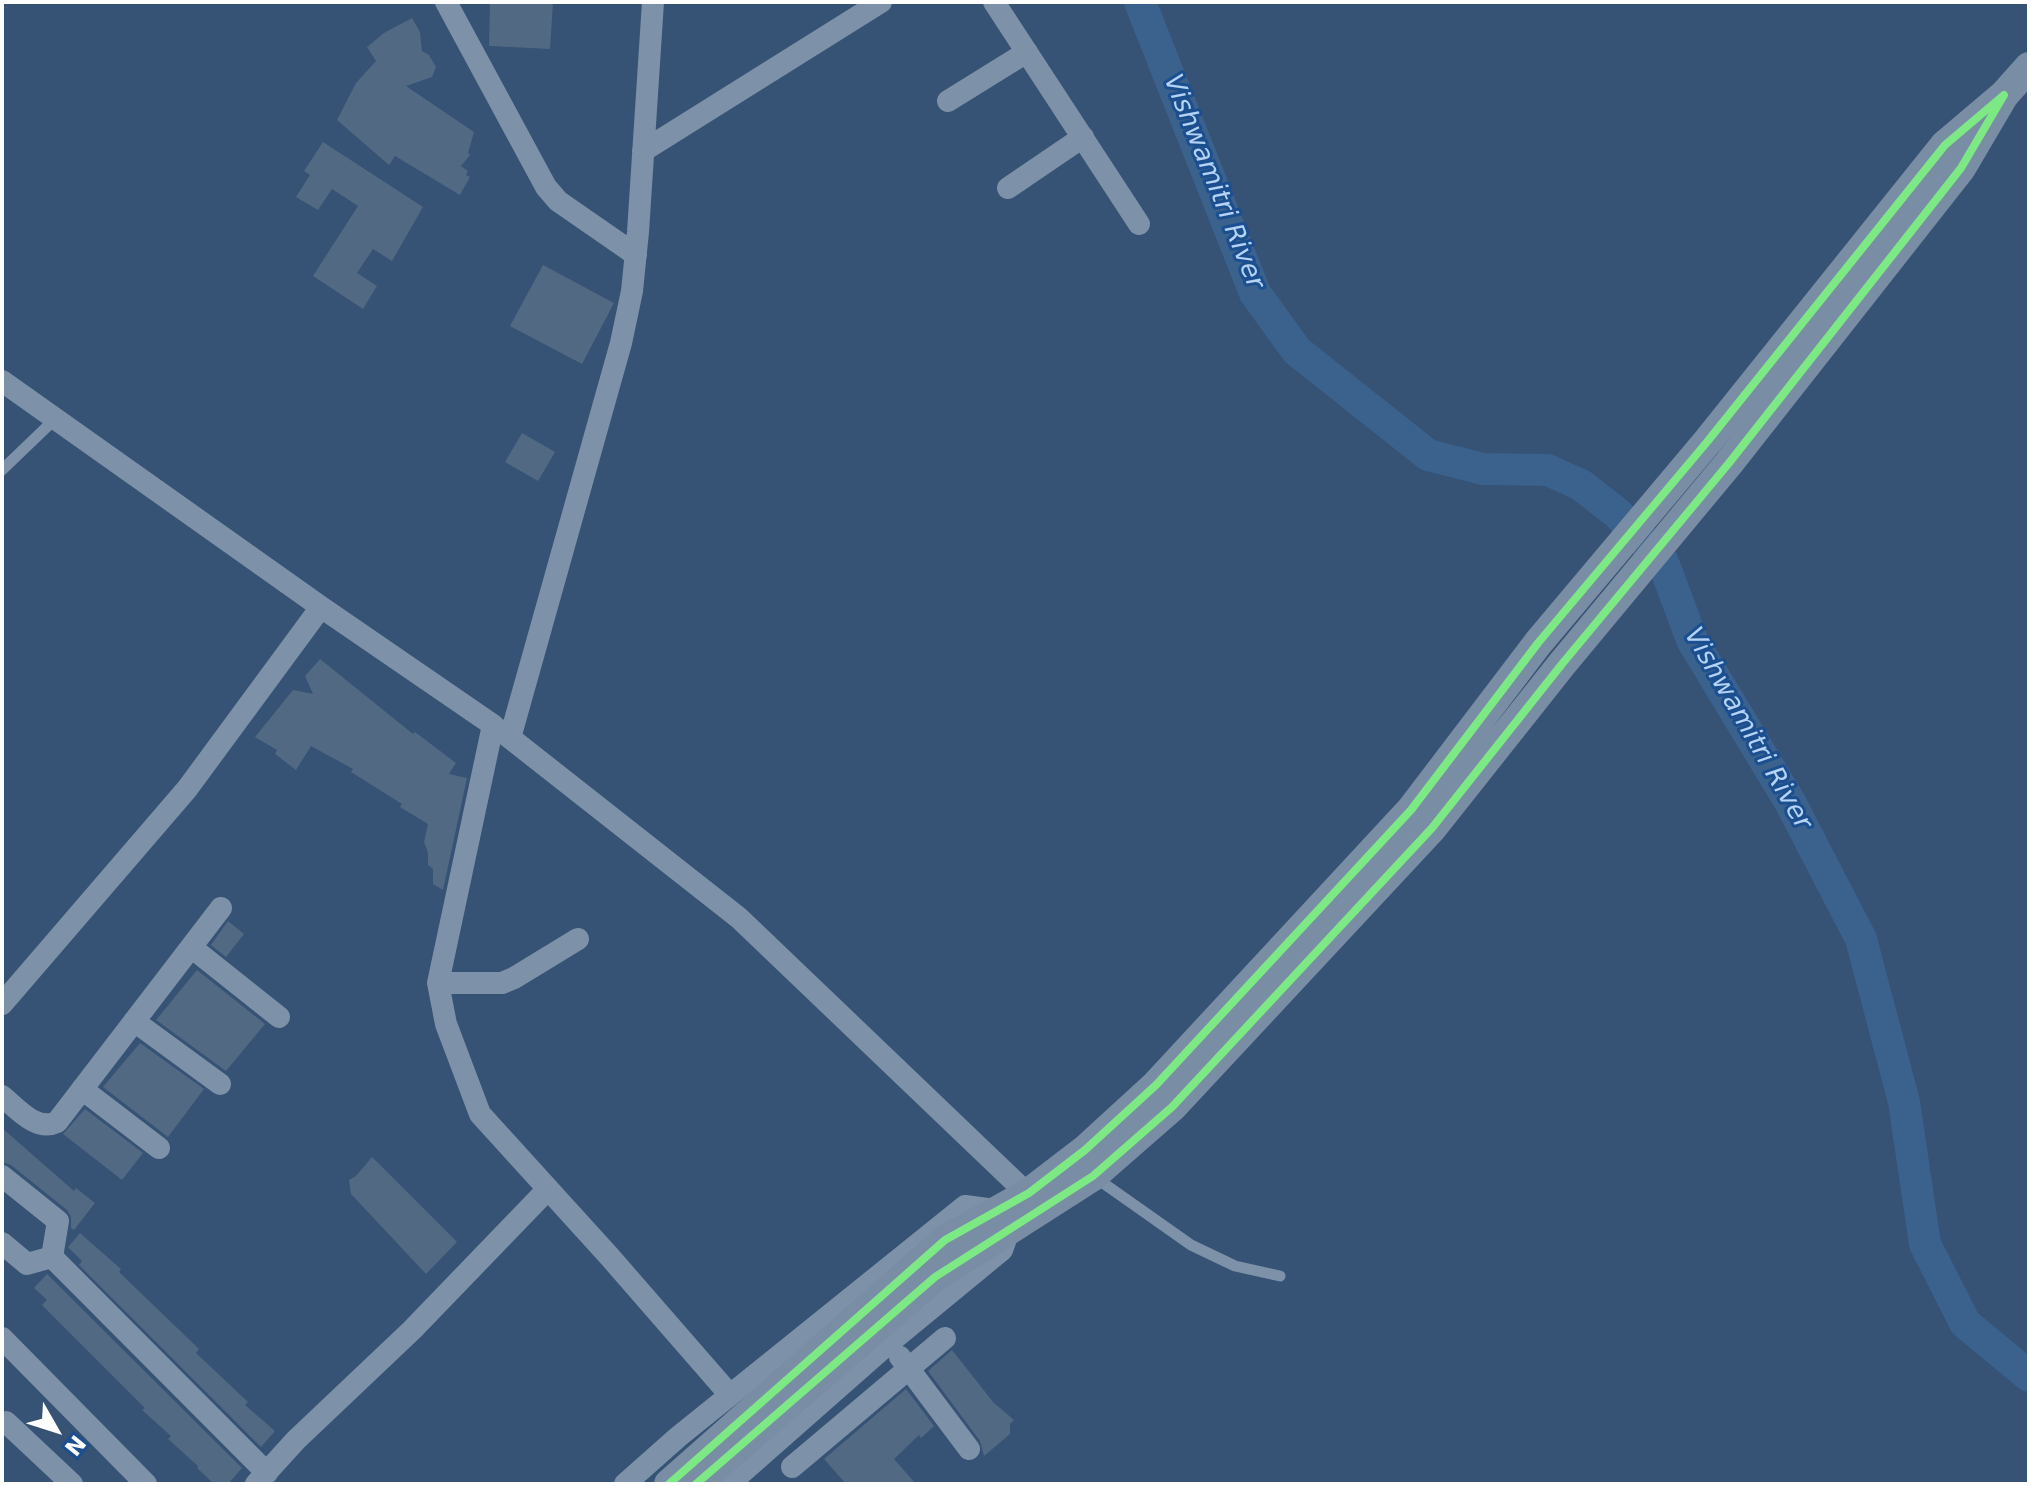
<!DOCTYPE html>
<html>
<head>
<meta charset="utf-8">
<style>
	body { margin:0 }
	#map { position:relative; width:2031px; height:1486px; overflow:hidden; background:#365274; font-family:"DejaVu Sans",sans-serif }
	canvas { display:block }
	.frame { position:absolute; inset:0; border:4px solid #fff; pointer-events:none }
	.north { position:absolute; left:16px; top:1390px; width:80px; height:80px; -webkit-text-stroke:6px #1b4f8f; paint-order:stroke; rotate:129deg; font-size:22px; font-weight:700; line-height:32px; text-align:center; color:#fff }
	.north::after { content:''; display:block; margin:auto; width:28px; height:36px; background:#fff; clip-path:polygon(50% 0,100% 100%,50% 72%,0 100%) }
</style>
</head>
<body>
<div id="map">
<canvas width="2031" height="1486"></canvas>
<div class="frame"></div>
<div class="north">N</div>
</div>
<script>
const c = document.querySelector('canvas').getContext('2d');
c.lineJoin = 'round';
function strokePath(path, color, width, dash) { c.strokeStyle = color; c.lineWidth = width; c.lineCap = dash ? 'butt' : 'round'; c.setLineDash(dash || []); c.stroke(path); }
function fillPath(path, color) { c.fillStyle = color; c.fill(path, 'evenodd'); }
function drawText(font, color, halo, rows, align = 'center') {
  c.font = font + ' "DejaVu Sans",sans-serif'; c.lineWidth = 6; c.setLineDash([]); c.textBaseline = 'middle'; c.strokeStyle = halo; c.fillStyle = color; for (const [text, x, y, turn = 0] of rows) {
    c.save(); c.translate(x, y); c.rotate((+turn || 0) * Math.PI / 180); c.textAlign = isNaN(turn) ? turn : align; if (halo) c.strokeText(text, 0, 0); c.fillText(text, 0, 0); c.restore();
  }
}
strokePath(new Path2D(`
	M1140,2L1255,293L1297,351L1428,455L1483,469L1548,470L1581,485L1617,513L1663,562L1692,640L1790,802L1861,939L1904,1102L1925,1244L1965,1323L2029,1376`), '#3b618d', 32);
fillPath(new Path2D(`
	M490,2H553L550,49L489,46Z
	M412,18L420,32L422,51L429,55L436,67L432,77L406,86L474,132L468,153L470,155L461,166L468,171L466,175L470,177L460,195L395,156L389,165L337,120L356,83L376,61L367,47L384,33Z
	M323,142L423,207L392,261L373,249L357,273L377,286L363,309L313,276L358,206L332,189L318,210L296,197L310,175L304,171Z
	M543,265L614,303L582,364L510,326Z
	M522,433L555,452L538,481L505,462Z
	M320,659L413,734L415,732L456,763L449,774L467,778L443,890L433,884V869L428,865V853L424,842L428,824L400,807L402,804L351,772L353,769L311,746L296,770L275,754L277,750L255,737L293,690L313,694L305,676Z
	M228,921L244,934L226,957L211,945Z
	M197,970L265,1024L226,1071L156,1020Z
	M140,1043L204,1089L168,1137L103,1087Z
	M85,1109L143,1153L122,1180L63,1134Z
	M2,1128L74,1191L76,1188L95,1203L74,1230L71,1228V1217L67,1210L11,1165L2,1162Z
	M372,1157L457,1242L426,1274L351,1194L349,1180L356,1176Z
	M80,1233L121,1269L119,1272L199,1349L196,1353L248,1402L245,1405L275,1431L261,1447L79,1265L82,1261L68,1247Z
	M47,1274L242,1468L228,1484H214L197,1468L198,1466L168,1439L171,1436L142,1410L145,1408L42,1305L47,1300L34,1288Z
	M952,1350L993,1402L1014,1420L1010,1424V1434L984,1456L980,1441L928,1371Z
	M906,1389L934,1426L921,1438L919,1435L894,1459L916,1484H846L824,1459Z`), '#526984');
strokePath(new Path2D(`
	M2,470L55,419
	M1096,1178L1191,1245L1235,1266L1280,1276`), '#7d92a8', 11);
strokePath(new Path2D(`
	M446,2L546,187L558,201L636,255
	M994,2L1139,224
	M948,101L1027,52
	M643,151L881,2
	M1008,188L1083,137
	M2,381L321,607L493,725L438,983L446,1024L480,1114L609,1256L730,1395
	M500,730L739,918L1038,1204
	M510,738L621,343L632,291L638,232L653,2
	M191,947L279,1017
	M438,983H502L514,978L578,939
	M2,1004L187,789L321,607
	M134,1021L220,1084
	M82,1089L159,1148
	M2,1096C17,1108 36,1132 57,1122L221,908
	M2,1176L58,1221L52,1257
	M2,1243L27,1264L52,1257L267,1473
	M2,1338L146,1484
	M900,1357L969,1449
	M6,1422L72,1484
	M792,1467L945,1338
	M256,1484L296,1440L412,1330L548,1189
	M625,1484L678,1437L965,1206L995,1210
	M729,1484L889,1343L1002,1250L1007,1236`), '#7d92a8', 22);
strokePath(new Path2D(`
	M2004,95L2029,67
	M669,1484L945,1240L1029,1193L1085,1150L1156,1085L1411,810L1538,643L1707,442L1945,145L2004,95L1961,168L1729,463L1562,664L1432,828L1172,1107L1093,1176L935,1277L696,1484`), '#798da4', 30);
strokePath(new Path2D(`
	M669,1484L945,1240L1029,1193L1085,1150L1156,1085L1411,810L1538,643L1707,442L1945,145L2004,95L1961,168L1729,463L1562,664L1432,828L1172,1107L1093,1176L935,1277L696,1484`), '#7ce984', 8);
drawText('italic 26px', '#b5d3f5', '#1b4f8f', [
	["Vishwamitri River",1213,182,68],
	["Vishwamitri River",1747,729,60]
]);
</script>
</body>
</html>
